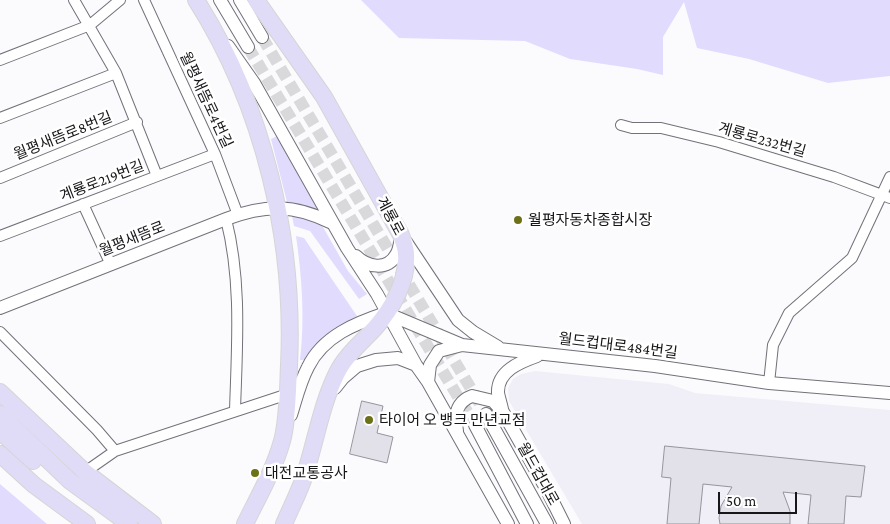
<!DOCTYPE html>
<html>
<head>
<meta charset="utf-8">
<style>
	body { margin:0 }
	#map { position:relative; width:890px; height:524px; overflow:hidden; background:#fbfbfe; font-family:"Crimson Pro",serif }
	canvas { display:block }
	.scale { position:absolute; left:718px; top:492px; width:79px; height:22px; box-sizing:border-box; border:2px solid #17171a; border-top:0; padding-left:6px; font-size:15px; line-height:18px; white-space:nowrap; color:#17171a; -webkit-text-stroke:4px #fff; paint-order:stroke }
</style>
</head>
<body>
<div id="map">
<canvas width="890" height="524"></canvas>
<div class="scale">50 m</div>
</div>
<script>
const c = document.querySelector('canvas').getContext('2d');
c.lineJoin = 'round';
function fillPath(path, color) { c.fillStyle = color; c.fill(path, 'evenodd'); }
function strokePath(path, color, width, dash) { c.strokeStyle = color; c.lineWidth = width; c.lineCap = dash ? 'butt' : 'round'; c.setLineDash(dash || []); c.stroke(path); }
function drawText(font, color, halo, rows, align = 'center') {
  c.font = font + ' "Crimson Pro","Noto Sans KR",serif'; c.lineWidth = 5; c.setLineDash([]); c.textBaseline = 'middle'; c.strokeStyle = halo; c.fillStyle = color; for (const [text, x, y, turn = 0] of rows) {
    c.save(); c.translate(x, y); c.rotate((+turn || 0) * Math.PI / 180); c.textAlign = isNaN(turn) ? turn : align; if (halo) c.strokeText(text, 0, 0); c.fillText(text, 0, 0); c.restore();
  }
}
fillPath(new Path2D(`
	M535,371L669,384L695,393L890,410V524H582L509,401L508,388L513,379L521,374Z`), '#f0eff8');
fillPath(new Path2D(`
	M361,0H890V76L828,83L749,59L697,48L684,2L663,37V75L637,69L570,59L525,41L399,38Z
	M277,136L317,205L315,211L290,205L287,202L271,139Z
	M294,213L318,222L323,227L348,271L367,294L359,299L310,231L294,226L292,216Z
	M296,236L304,238L359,319C335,330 320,337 305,360H300C305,319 302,278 296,236Z
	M0,484L47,524H0Z`), '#e1dbfd');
const building = new Path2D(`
	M362,401L383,406L377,433L393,437L387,463L350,454Z
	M665,446L865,466L861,497L846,496L844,524H808L811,495L783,492L790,511V524H720L719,518L721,506L732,487L703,484L699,524H667L671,478L662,477Z`);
fillPath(building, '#e2e1ea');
strokePath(building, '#96949d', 1);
strokePath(new Path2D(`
	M262,37L486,414
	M248,47L475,425`), '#d9d9dc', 12, [12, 6]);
const minor = new Path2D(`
	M74,0L116,73L157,176
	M144,0L215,154L238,215
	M0,60L90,25L120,0
	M0,118L116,73
	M621,125L632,128H661L719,142L834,177L890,198
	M0,178L137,122
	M83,204L111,265
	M226,219C242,281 237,347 235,410
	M0,236L215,154
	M0,332L97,430L115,451
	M769,383L773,345L789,313L852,258L890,177
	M85,472L115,451L288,394`);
const tertiary = new Path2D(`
	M220,0L248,47
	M240,0L262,37
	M228,46L254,83L347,248L377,294L416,365L428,382L508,524
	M406,242L458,320L473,332L498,347
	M356,256C367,267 387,271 396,255C400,249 400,242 401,235
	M0,308L226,219C266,204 294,204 332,223
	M428,382L430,365L439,351L462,345
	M335,388L343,378L357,366L376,360L398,358L416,365
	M502,409C501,404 499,398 498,393C497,371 520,362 537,356
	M486,414L547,524
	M291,415C296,399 300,382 308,367C323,336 356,323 386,313L462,345L655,366L769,383L890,393
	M475,425L527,524
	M457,431C454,415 456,402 472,396L493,401L503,412L547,490L564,524`);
const primary = new Path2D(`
	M196,0C264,107 295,240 289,365C288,387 288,420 282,441C274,470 258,497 245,524
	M256,0L324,97L401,235C403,241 406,248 406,254C408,281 392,309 374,329C361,343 345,356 337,373C322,403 316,439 306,471C301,489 291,507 284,524
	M0,392L85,472L153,524
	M0,414L70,481L129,524
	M0,431L33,461
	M0,454L34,485L87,524`);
strokePath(minor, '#737179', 12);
strokePath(tertiary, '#737179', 14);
strokePath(primary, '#d5d5d6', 18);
strokePath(minor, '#fff', 10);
strokePath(tertiary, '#fff', 12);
strokePath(primary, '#e0dcf8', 16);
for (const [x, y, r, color] of [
	[518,220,5,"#6c7118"],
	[369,420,5,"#6c7118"],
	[255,473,5,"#6c7118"]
]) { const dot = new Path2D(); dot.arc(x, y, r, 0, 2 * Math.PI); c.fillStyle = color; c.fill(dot); strokePath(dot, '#fff', 2); }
drawText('15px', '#17171a', '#fff', [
	["월평새뜸로4번길",206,100,65],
	["월평새뜸로8번길",63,136,-22],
	["계룡로232번길",762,140,16],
	["계룡로219번길",102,181,-21],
	["계룡로",390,216,62],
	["월평새뜸로",132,239,-22],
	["월드컵대로484번길",618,346,7],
	["월드컵대로",538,474,61]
]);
drawText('15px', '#17171a', '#fff', [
	["월평자동차종합시장",528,220],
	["타이어 오 뱅크 만년교점",379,420],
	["대전교통공사",265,473]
], 'left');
</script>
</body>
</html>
